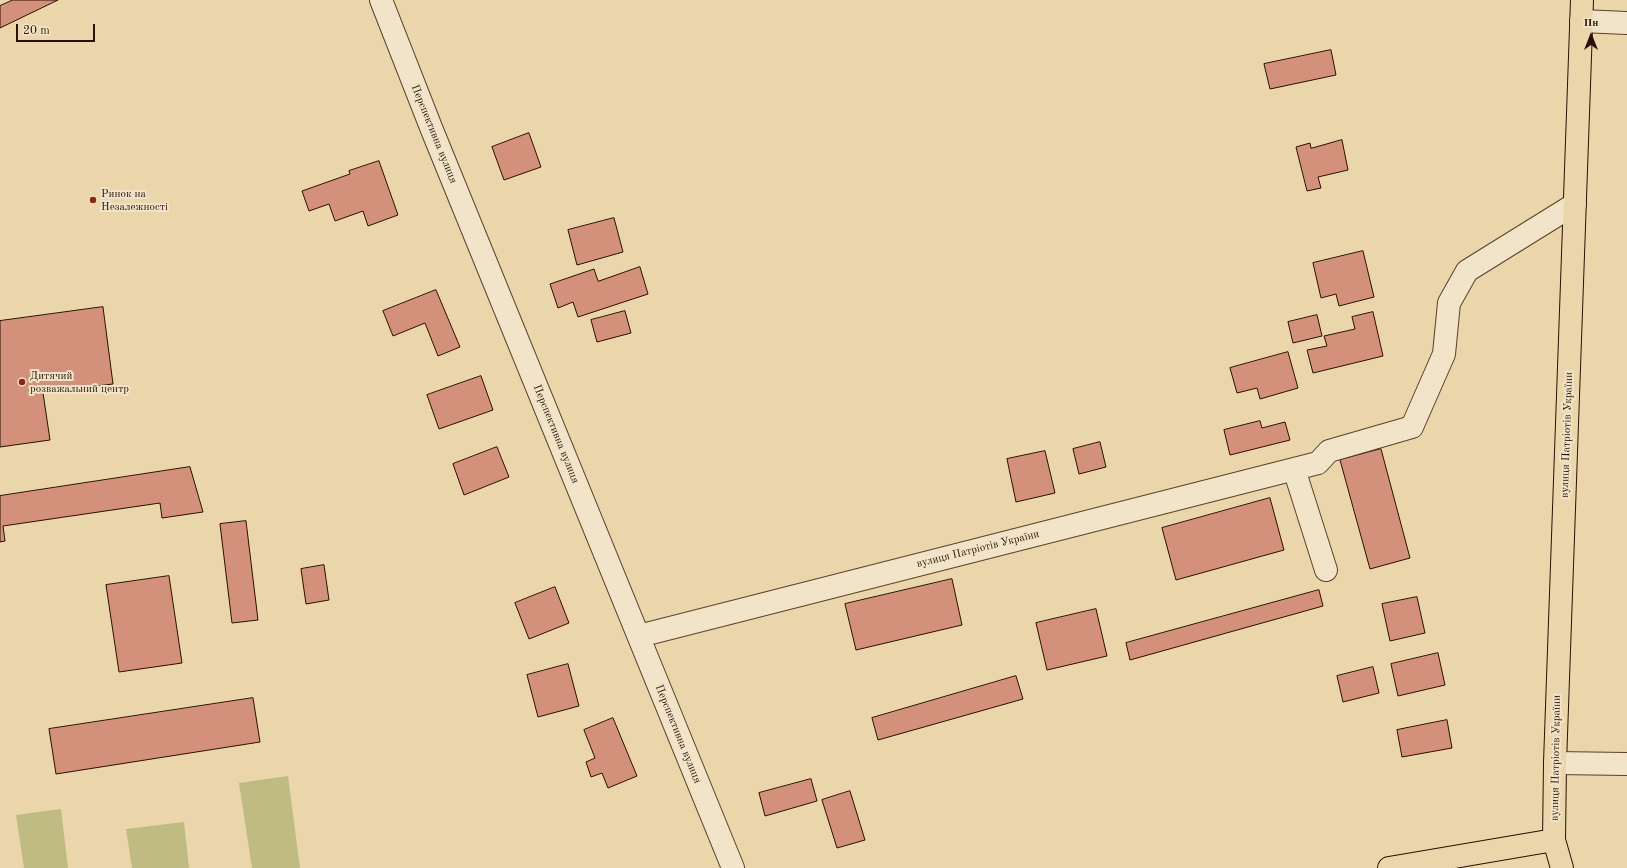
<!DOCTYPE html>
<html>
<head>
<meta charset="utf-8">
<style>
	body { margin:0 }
	#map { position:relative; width:1627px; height:868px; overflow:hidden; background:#ead6aa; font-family:"Old Standard TT",serif }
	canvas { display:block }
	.north { position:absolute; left:1571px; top:16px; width:40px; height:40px; -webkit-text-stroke:3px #f1e4c8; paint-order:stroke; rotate:0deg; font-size:11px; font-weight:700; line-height:16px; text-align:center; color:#2b0f00 }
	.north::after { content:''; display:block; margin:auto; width:14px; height:18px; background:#2b0f00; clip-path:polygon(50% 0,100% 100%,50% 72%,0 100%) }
	.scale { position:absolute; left:16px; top:24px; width:79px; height:18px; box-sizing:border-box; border:2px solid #2b0f00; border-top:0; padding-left:5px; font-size:12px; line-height:14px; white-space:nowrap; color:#2b0f00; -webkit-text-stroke:3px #f1e4c8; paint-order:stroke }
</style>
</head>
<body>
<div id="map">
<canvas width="1627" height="868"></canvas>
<div class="north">Пн</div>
<div class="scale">20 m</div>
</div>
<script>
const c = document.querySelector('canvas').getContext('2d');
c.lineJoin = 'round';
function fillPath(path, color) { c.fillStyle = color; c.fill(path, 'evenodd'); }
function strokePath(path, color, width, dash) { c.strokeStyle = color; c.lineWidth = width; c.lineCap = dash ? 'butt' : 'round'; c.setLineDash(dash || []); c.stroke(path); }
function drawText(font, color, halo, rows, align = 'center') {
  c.font = font + ' "Old Standard TT",serif'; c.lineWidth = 4; c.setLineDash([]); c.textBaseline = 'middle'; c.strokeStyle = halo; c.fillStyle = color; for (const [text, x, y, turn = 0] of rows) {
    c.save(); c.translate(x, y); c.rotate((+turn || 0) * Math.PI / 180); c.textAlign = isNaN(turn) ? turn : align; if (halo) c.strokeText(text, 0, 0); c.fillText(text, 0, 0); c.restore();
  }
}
fillPath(new Path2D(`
	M288,776L300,868H252L239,783Z
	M61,809L68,868H24L16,815Z
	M184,822L189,868H132L126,829Z`), '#bfbb83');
const building = new Path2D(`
	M13,0H58L0,28V6Z
	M1331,50L1336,75L1270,89L1264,64Z
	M529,133L541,167L504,180L492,147Z
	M1342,140L1348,170L1318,177L1321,188L1307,191L1296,147L1310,143L1311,148Z
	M379,161L398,215L368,226L363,211L335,221L329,204L309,211L302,191L350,174L349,171Z
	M614,218L623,252L577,265L568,230Z
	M1363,251L1374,297L1339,306L1336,294L1321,298L1313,263Z
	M640,267L648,294L578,317L573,302L558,308L550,284L594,269L598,281Z
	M436,290L460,347L438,356L425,323L393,336L383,311Z
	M103,307L113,384L43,393L50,440L0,447V321Z
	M625,311L631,333L597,342L591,320Z
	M1373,312L1383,356L1313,373L1307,350L1327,346L1324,336L1355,329L1352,317Z
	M1317,315L1322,336L1293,343L1288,322Z
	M1288,352L1298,388L1260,399L1257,388L1237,393L1230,368Z
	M481,376L493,410L439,429L427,395Z
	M1260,421L1262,428L1285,422L1290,440L1230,455L1224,430Z
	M1100,442L1106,467L1079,474L1073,449Z
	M497,447L509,477L464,495L453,464Z
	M1381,449L1410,558L1370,569L1340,460Z
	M1045,451L1055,493L1016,502L1007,459Z
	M190,467L203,512L162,518L160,503L3,526L5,541L0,542V496Z
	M1270,498L1284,550L1176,580L1162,528Z
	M246,521L258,620L232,623L220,524Z
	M324,565L329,600L306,604L301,569Z
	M169,576L182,663L119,672L106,585Z
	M952,579L962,625L856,650L845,604Z
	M555,587L569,623L529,639L515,603Z
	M1319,590L1323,606L1130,660L1126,643Z
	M1417,597L1425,633L1390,641L1382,604Z
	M1096,609L1107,656L1047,670L1036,623Z
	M1438,653L1445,685L1398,696L1391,664Z
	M568,664L579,706L538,717L527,675Z
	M1373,667L1379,693L1343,702L1337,676Z
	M1016,676L1023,699L878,740L872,718Z
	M253,698L260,742L56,774L49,729Z
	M613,718L637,776L608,788L602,773L591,777L586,762L595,758L584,730Z
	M1447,720L1452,748L1402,757L1397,730Z
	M811,779L817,801L765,816L759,793Z
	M850,791L865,840L837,848L822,800Z`);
fillPath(building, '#d3917b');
strokePath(building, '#2b0f00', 1);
const minor = new Path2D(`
	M381,0L432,130L733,868
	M1581,21L1627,23
	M1294,469L1326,570
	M639,636L1318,463L1329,451L1412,427L1444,354L1449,303L1467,271L1575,204
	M1555,763L1627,764`);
const major = new Path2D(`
	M1389,868L1554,840
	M1562,868L1554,840L1555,763L1582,0`);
strokePath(minor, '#5b412a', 24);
strokePath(major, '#2b0f00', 24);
strokePath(minor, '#f1e4c8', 22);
strokePath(major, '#ead6aa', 22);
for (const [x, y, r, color] of [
	[93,200,4,"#8f2418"],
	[22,382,4,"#8f2418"]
]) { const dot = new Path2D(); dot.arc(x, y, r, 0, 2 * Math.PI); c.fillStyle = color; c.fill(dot); strokePath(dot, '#f1e4c8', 1.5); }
drawText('11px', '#2b0f00', '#f1e4c8', [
	["Перспективна вулиця",434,134,68],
	["Перспективна вулиця",556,434,68],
	["вулиця Патріотів України",1567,435,-88],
	["вулиця Патріотів України",978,549,-14],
	["Перспективна вулиця",678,734,68],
	["вулиця Патріотів України",1556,758,-89]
]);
drawText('11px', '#2b0f00', '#f1e4c8', [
	["Ринок на",101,194],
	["Незалежності",101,207],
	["Дитячий",30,376],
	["розважальний центр",30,389]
], 'left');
</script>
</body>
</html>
